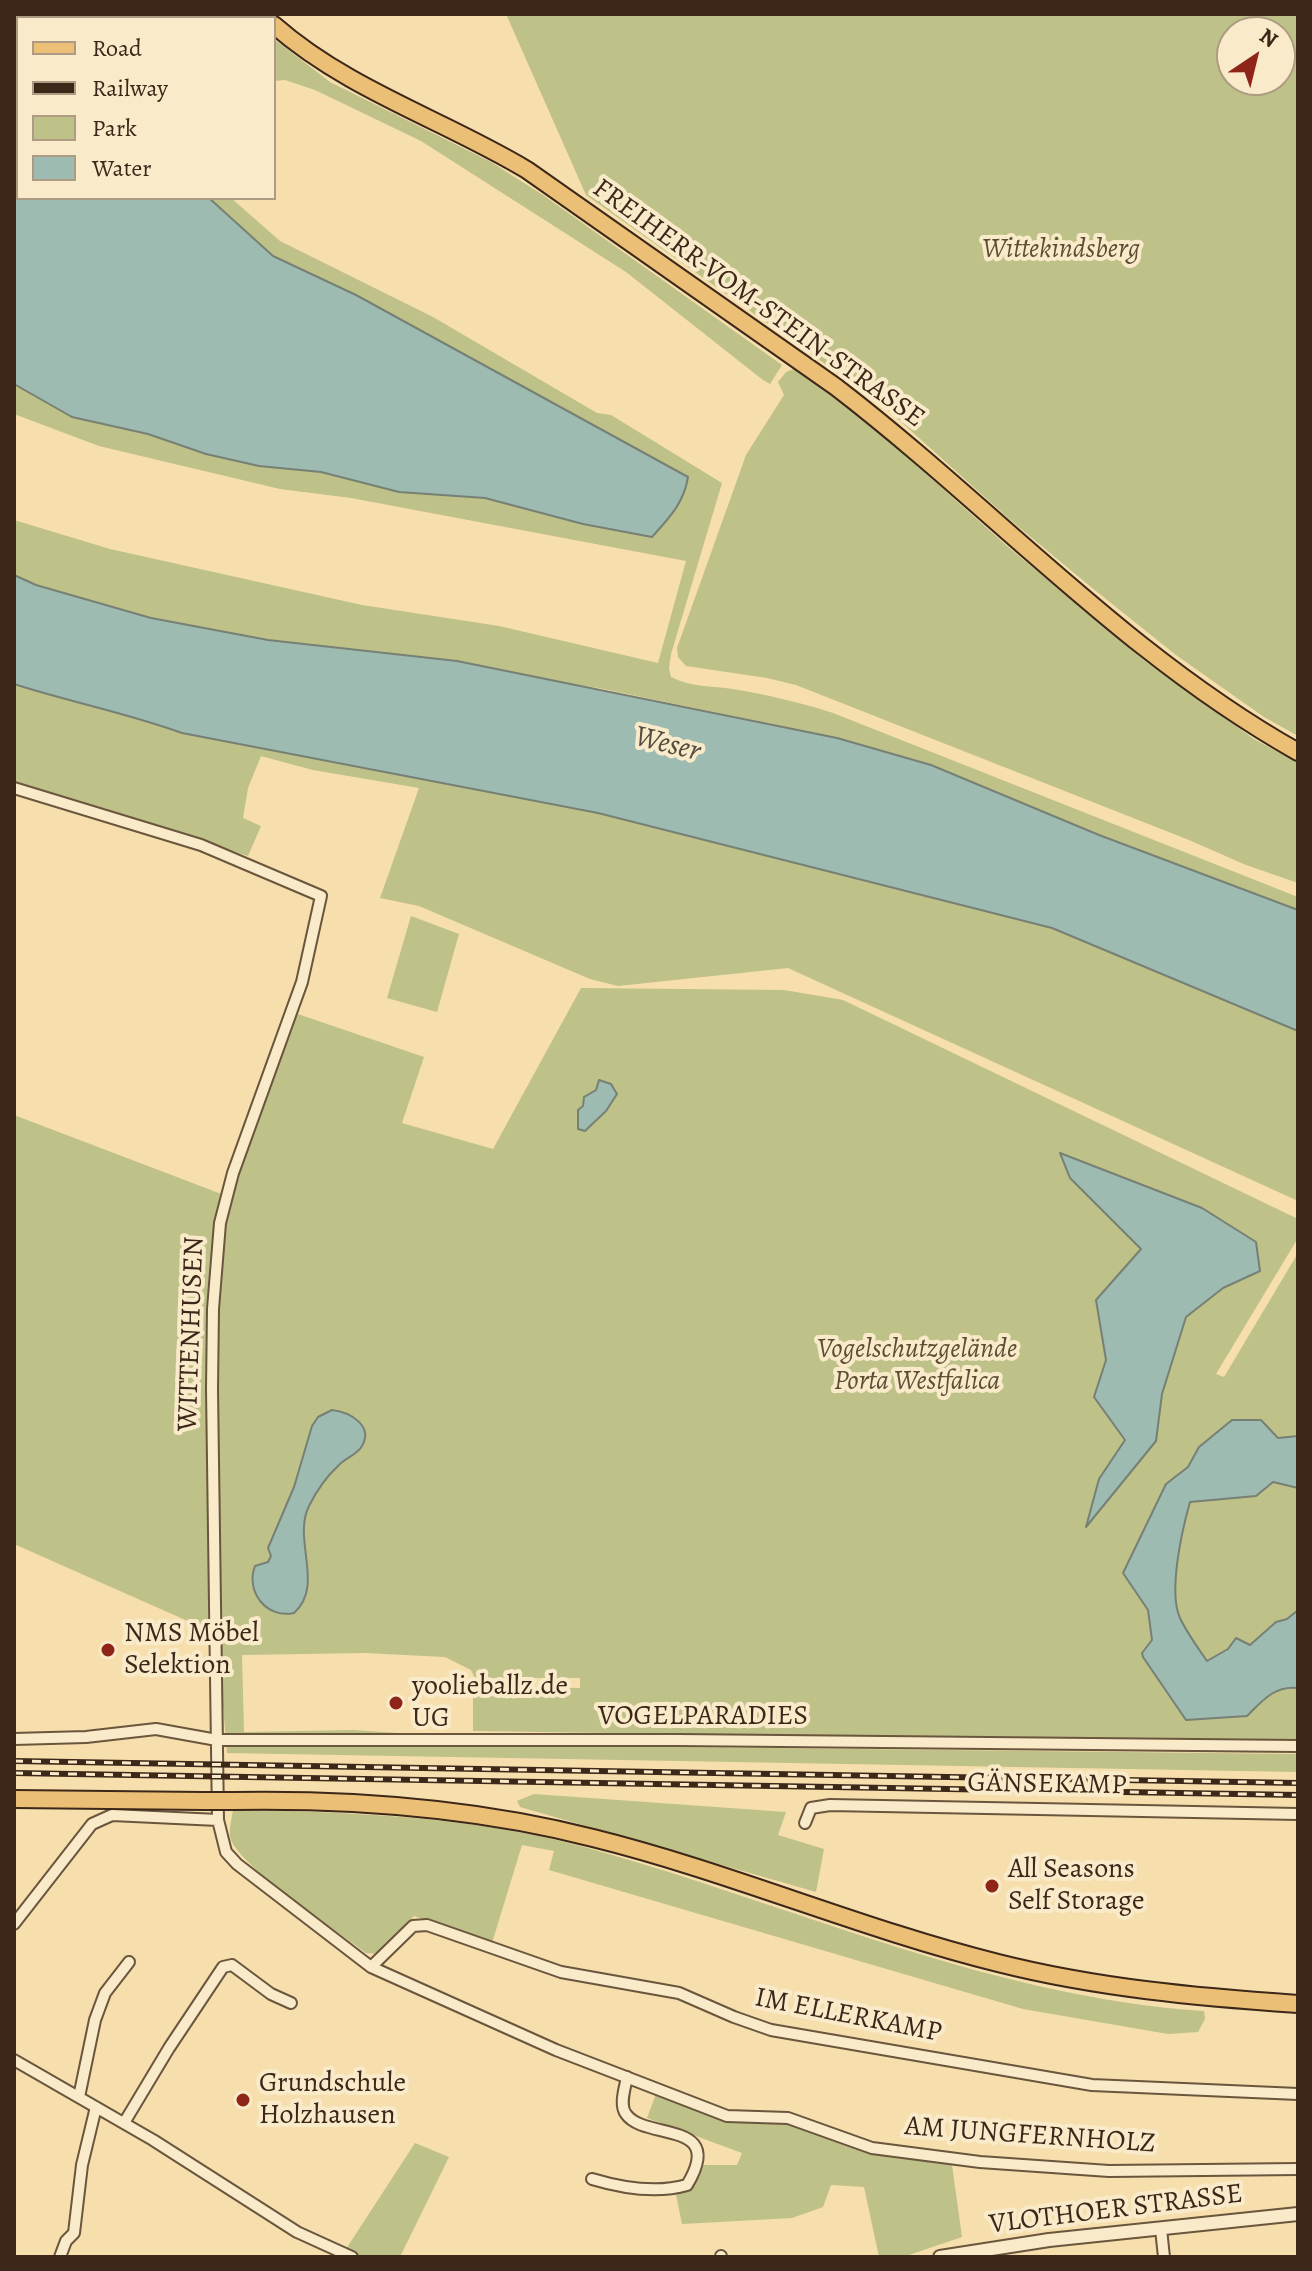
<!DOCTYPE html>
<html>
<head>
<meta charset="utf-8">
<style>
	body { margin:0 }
	#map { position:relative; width:1312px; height:2271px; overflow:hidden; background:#f6dead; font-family:Alegreya,serif }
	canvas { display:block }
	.frame { position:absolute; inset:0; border:16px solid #3c2718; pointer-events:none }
	.legend { position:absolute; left:16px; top:16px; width:260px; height:184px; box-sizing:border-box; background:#f9eaca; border:2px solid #ad9c83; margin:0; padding:10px 14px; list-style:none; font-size:24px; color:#3c2718 }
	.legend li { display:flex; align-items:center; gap:16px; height:40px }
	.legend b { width:40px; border:2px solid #ad9c83 }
	.north { position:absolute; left:1216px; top:16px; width:80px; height:80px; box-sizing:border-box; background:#f9eaca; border:2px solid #ad9c83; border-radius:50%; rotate:35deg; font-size:22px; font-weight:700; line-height:32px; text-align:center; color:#3c2718 }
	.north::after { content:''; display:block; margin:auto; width:28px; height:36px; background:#8f2418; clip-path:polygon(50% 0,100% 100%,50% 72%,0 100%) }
</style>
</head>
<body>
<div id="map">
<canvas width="1312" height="2271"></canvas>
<div class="frame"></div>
<ul class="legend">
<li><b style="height:10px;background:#ebbf76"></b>Road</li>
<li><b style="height:10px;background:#3c2718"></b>Railway</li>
<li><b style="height:22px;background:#bec188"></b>Park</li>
<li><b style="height:22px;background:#9ebbb1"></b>Water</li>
</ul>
<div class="north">N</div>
</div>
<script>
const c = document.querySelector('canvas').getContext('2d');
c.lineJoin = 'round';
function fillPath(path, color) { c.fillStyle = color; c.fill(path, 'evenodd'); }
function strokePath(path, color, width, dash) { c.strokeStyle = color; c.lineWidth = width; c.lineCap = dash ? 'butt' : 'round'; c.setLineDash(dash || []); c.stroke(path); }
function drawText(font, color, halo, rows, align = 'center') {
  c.font = font + ' Alegreya,serif'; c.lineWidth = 8; c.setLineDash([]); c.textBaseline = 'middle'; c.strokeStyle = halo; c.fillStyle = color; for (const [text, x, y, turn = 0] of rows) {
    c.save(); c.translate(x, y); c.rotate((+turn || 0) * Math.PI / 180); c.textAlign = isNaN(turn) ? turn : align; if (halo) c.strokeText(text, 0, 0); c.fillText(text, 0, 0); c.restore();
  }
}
fillPath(new Path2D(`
	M177,14H245L250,18H181Z
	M506,14H1298V736L1264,717L1176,655L1091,587L1009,519L879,402L586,195ZM1232,32H1280V80H1232Z
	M274,39L330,82L491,162L543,195L782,365L770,384L763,380L626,272L421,141L315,90L285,80L274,81Z
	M209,198H231L280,241L433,317L597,413L611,415L722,483L671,654L669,668L671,677C690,687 712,686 733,689C768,695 799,702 833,713L1298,897V910L1099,835L931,765L837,738L599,688L268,640L151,618L36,585L14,575V520L110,549L362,605L499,626L658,663L686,561L351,498L280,489L99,446L14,414V384L72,417L148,434L205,453L259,466L321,472L399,492L485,498L583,524L687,476L356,295L273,256Z
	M794,369L868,422L1007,546L1145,661L1254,739L1298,763V883L1246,865L1189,840L796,685L767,678L686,666L678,657L677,648L746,455L784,395L778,382L786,372Z
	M14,684C70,702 127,713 182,733L598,813L1052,928L1298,1031V1201L788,968L618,986L590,979L419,906L380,898L419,788L313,770L261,756L248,788L243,818L261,826L248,856L14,781Z
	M411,916L459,934L437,1012L387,998Z
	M581,988L784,990L843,1000L1298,1219V1238L1216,1374L1224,1377L1298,1253V1743L473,1731V1686L580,1688V1678H475L471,1670L445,1657L365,1653L242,1655L244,1732L353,1730L590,1746L1298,1754V1772L227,1753L217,1634L14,1544V1115L224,1195L286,1010L424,1057L402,1123L493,1149Z
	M534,1794L786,1812L778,1835L824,1849L816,1892L520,1807L517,1801Z
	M233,1809C345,1813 459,1815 569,1843C781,1899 984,1997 1204,2011L1205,2019L1198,2032L1168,2034L1023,2009L549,1870L554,1851L522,1845L492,1943L414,1916L379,1954L366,1953C337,1931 243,1869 231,1840C228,1832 232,1818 233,1809Z
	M656,2094L727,2121L790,2123L873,2154L952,2165L962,2237L903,2257H879L864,2187L831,2185L823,2207L792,2218L682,2224L676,2195L694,2186L704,2165H737L742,2153L647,2118Z
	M415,2143L449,2157L400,2257H363L346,2249Z`), '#bec188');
const water = new Path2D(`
	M14,14L21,18H18V198H209L273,256L356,295L688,477C684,503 669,518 652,537L583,524L485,498L399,492L321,472L259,466L206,454L148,434L72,417L14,384Z
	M14,575L36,585L151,618L268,640L457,661L837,738L931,765L1099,835L1298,910V1031L1052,928L598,813L182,733C127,713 70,702 14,684Z
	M599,1080L611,1084L617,1094L606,1111L585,1131L578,1129V1110L583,1106L584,1097L596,1090Z
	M1060,1153L1202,1208L1256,1242L1260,1271L1223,1288L1186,1317L1162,1394L1156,1441L1086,1527L1099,1479L1125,1440L1094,1397L1106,1360L1096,1300L1141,1249L1070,1178Z
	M332,1410C349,1412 374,1425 362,1446C357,1455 345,1458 338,1466C326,1477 316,1492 309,1506C292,1540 325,1585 294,1613C267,1619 245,1592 255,1566L268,1562L271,1556L268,1548L294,1487L312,1426L318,1417Z
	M1232,1420H1261L1278,1438L1298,1436V1488L1273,1482L1256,1496L1190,1502C1182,1530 1168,1592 1180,1618C1187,1633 1198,1648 1207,1661L1228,1649L1236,1638L1250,1645L1276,1622L1287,1619L1298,1610V1688C1275,1685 1262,1701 1247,1716L1186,1720L1143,1657L1142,1653L1152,1640L1148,1610L1123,1573L1166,1484L1188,1467L1199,1447Z`);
fillPath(water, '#9ebbb1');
strokePath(water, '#778074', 2);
const minor = new Path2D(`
	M14,788L201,845L321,896L302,982L233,1173L220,1223L213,1309L212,1389L218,1820L226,1852L237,1864L371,1967L556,2050L727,2116L788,2118L872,2148L980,2162L1109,2171L1298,2169
	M14,1739L86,1737L156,1729L217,1740H678L1298,1746
	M805,1823L811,1808L830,1805L1298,1814
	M14,1924L92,1824L112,1815L218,1820
	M371,1967L413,1926L427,1925L561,1972L679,1993L734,2017L771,2030L1092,2085L1298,2094
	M14,2060L153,2140L297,2232L352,2257
	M79,2097L95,2020L105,1993L129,1962
	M124,2123L169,2048L223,1967L232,1965L271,1994L291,2003
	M592,2179C622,2188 656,2194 687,2185C727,2119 644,2141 626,2114C619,2105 625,2088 627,2077
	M1161,2229L1164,2257
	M721,2256V2257
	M60,2257L66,2241L74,2233L82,2165L96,2107`);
const tertiary = new Path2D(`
	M940,2257L1049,2240L1298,2214`);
const primary = new Path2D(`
	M261,14L266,18
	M274,25C348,90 444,120 527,170L836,387C991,506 1125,655 1298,752
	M14,1799L203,1801
	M233,1801C354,1799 476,1808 593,1838C730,1872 861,1929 998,1963C1097,1988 1197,1997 1298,2004`);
strokePath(minor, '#6a553d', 14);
strokePath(tertiary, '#6a553d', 16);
strokePath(primary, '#3c2718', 20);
strokePath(minor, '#f9eaca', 10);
strokePath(tertiary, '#f9eaca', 12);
strokePath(primary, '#ebbf76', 16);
const rail = new Path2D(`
	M14,1761L1298,1783
	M14,1773L1298,1795`);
strokePath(rail, '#3c2718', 6);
strokePath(rail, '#f9eaca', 3, [9]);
const primaryBridge = new Path2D(`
	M203,1801H233`);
strokePath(primaryBridge, '#3c2718', 20, []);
strokePath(primaryBridge, '#ebbf76', 16);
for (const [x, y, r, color] of [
	[108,1650,8,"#8f2418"],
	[396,1703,8,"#8f2418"],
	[992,1886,8,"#8f2418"],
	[243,2100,8,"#8f2418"]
]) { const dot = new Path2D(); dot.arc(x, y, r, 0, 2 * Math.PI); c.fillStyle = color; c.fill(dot); strokePath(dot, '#f9eaca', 3); }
drawText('italic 28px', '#5c4e34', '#f9eaca', [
	["Wittekindsberg",1061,250],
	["Vogelschutzgelände",917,1350],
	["Porta Westfalica",917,1382]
]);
drawText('28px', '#3c2718', '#f9eaca', [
	["FREIHERR-VOM-STEIN-STRASSE",758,304,36],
	["WITTENHUSEN",192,1334,-88],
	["VOGELPARADIES",703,1717],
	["GÄNSEKAMP",1047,1785,1],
	["IM ELLERKAMP",848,2016,11],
	["AM JUNGFERNHOLZ",1030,2136,4],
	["VLOTHOER STRASSE",1116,2210,-7]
]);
drawText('28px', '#3c2718', '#f9eaca', [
	["NMS Möbel",124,1634],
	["Selektion",124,1666],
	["yoolieballz.de",412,1687],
	["UG",412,1719],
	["All Seasons",1008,1870],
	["Self Storage",1008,1902],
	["Grundschule",259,2084],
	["Holzhausen",259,2116]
], 'left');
drawText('italic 30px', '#544c3e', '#f9eaca', [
	["Weser",667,745,14]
]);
</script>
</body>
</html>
